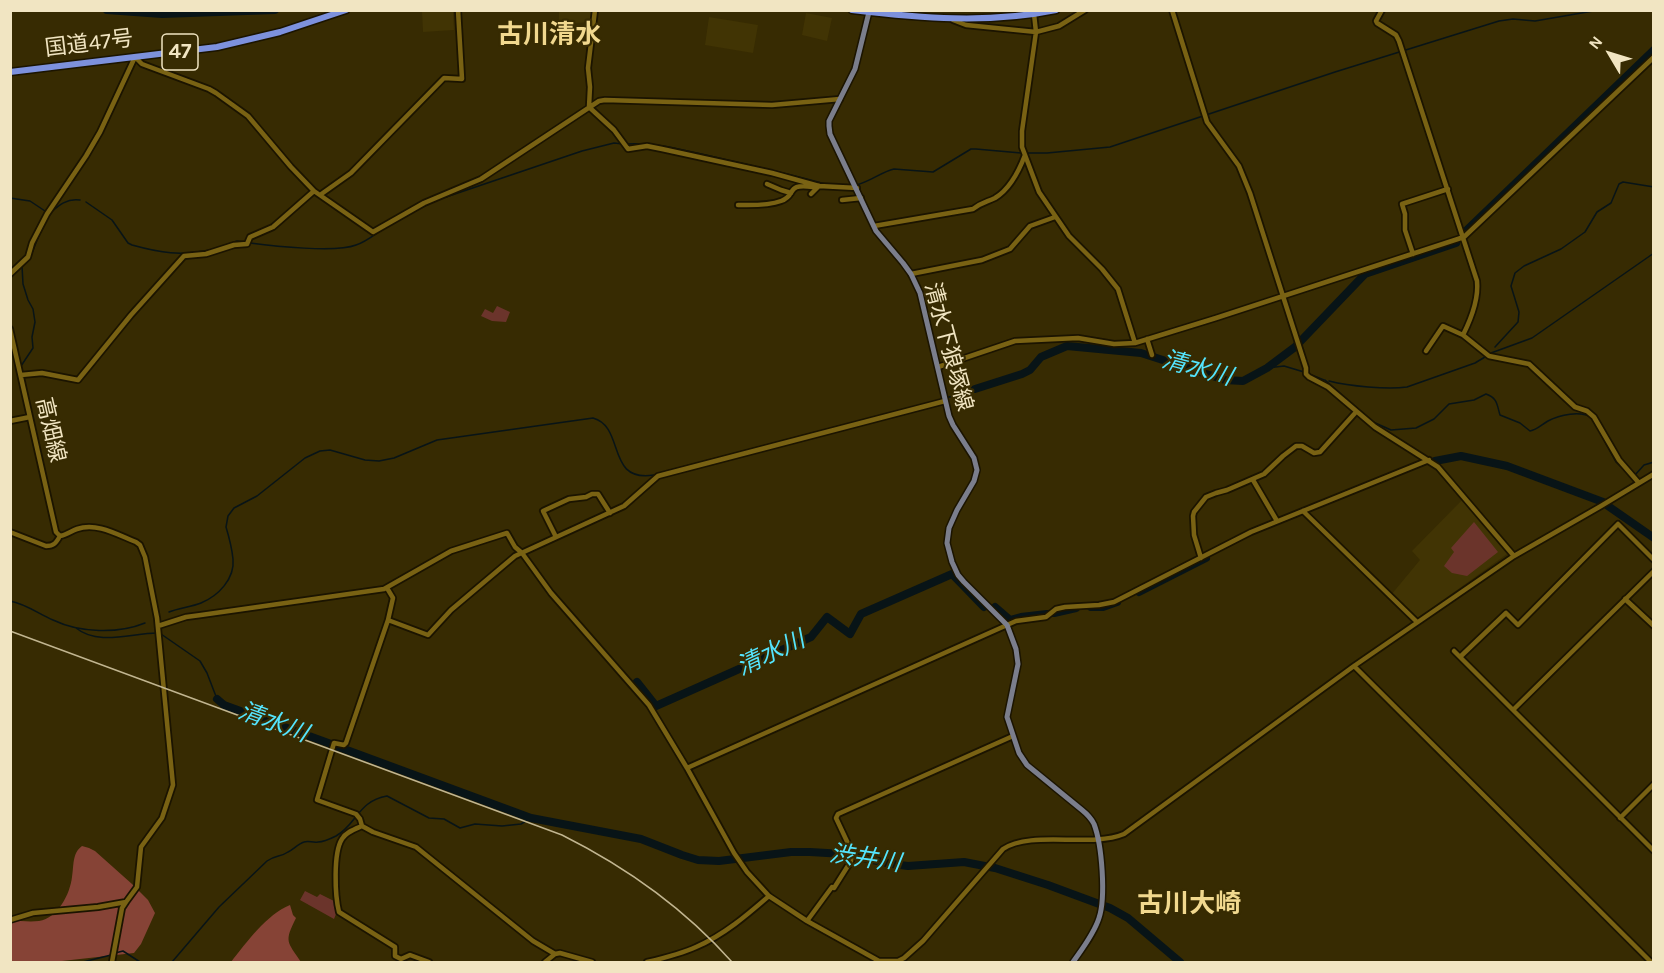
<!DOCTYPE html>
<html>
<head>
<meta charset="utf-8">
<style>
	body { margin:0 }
	#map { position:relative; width:1664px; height:973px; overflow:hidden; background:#372b02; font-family:Karla,sans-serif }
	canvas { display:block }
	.frame { position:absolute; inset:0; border:12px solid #f1e5c2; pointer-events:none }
	.north { position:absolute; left:1580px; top:24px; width:60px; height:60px; -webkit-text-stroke:4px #372b02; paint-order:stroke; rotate:308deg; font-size:16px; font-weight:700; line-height:24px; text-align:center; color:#f1e5c2 }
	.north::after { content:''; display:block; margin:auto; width:21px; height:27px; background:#f1e5c2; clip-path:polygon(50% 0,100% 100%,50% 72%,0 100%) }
</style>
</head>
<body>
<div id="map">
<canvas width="1664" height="973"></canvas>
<div class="frame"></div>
<div class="north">N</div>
</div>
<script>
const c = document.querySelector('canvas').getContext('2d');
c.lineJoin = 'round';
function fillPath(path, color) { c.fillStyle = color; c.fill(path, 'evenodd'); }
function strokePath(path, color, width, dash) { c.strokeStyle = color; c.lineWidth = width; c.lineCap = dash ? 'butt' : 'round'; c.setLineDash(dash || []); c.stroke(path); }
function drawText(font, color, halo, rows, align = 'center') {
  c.font = font + ' Karla,"Noto Sans JP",sans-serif'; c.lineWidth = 4.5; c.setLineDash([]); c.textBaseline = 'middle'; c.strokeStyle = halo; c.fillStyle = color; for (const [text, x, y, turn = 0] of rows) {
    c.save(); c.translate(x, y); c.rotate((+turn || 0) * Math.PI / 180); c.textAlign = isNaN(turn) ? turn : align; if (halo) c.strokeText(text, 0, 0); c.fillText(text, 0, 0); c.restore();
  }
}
fillPath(new Path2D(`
	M422,11H453L454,30L423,32Z
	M559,11H592V22L559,24Z
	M806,13L832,18L827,41L802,35Z
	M709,17L758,25L753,53L705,45Z
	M1463,499L1507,554L1418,618L1391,595L1420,560L1412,551Z`), '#413404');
fillPath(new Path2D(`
	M497,306L510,312L506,322L492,321L481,316L485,309L493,313Z
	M1474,522L1498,552L1467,576L1452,573L1444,566L1454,552L1451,548Z
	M305,891L317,897L320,894L334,901L336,914L334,919L300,900Z`), '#6b342b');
fillPath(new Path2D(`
	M82,846L89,848L95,851L132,884L148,900L155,913L141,944L134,953L53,962H11L10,920C20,921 30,922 39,921C58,918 70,894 72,877C74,866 72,853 82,846Z
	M290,905L293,915L296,918C284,942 287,941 301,962H231C246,943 267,914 290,905Z`), '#864336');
strokePath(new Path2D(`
	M627,144C656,142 682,150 710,156C749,165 787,173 825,184
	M1026,153H1047L1110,147L1335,72L1499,21L1513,19L1535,21L1599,10
	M856,185C870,182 881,172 894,169L933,172L971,149H976L1021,153
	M446,197L582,151L614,143L623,144
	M10,198L30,201L45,211
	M86,202L112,220L128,243L132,245C161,253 180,256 210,250
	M49,214C58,206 66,198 80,200
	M250,243C273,246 336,253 356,245C366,242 374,235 383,229C402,218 420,207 440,199
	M215,249L237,241L244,242
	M30,258L39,235
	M1495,347L1518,322L1519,312L1511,286L1515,273L1524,266L1561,249L1585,232L1597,212L1611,203L1619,184L1623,182L1654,187
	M1491,353L1532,338L1654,253
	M1267,368L1284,366L1304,372
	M22,371L21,366L33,348L32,337L35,322L33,309L28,300L23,284L22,266L24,264
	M1309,374L1324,380
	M1325,380L1373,422L1391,430L1416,428L1434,419L1449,404L1474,400L1486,394C1498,398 1497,406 1500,415L1520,423L1530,431C1537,430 1541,425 1548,421C1559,415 1581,410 1592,418L1616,462L1631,476
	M1329,381C1349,386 1387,390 1407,387L1475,363L1485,357
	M946,398L975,389
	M667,471L843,425
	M1635,475L1644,465L1654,462
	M10,601C26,604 39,614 53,620C80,633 118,634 145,623
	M169,612C179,608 191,607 201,603C218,596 235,579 233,559C232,549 229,537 226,527L228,516L234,508L257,496L305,458L320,451L330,450L365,460L379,461L394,458L437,440L593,418C626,427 605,483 654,475
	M76,628C98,646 132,633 157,633
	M161,634L200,661L207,673L217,699
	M115,953L123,951L140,962
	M83,962L111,955
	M172,962L219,907L267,861C275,855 281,857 288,852C294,849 298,844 304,842C309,840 312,843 318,842C323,842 330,839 336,836C357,824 358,801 387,796L429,818L444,819L460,828L475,824L502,826L521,824L531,818`), '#081417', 1.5);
strokePath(new Path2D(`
	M107,10L162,14L275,10
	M1466,231L1654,50
	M975,389L1022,374L1030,370L1041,357L1067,346L1141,353L1225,380L1243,381L1267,368L1295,347L1365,274L1456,243
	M1435,461L1461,456L1507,466L1603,502
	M1608,506L1654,538
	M1139,592L1206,558
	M995,607L1010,620L1021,617L1047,614
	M1091,607H1103L1117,602
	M1054,613L1076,608
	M637,682L656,706L811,637L827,617L850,634L861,614L952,574L984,607
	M217,699L224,705L331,744
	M336,746L531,818L641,839L682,855L698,860L719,861L791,852H810L844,854L892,864L908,866L964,862L995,868L1048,885L1110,908L1128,918L1180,962`), '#081417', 8);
const minor = new Path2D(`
	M595,10L588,68L590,87L589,107L614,130L628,149L647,146L662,149L772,173L819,186L857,188
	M1172,10L1207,122L1239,166L1250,193L1306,368V374L1309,377L1328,387L1375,427L1438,467L1514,556
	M1382,10L1376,21L1377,23L1396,35L1399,41L1477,281C1479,300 1471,319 1463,335L1489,356L1529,364L1575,407L1587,411L1594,417L1619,460L1639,483
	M1034,14L1036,32L1022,131V147L1039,192L1069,236L1102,269L1118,289L1135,343
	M953,20L966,25L1036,32L1059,26L1085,10
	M767,184L781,190L791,193
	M811,194L819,186
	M320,195L351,173L444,78L462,79L458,10
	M842,200L861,198
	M738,205C751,205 768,206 781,201C798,195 784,183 813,187
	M874,226L973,209C982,202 987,202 995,198C1010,189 1019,171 1025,155
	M1413,254L1405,230V214L1402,204L1448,189
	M10,274L28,257L32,243L47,214L86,156L100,132L135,57L142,64L209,89L216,93L248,116L291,167L314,191L373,232L424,203L481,179L599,101L605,100L772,105L840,99
	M911,274L982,260L1010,249L1030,226L1055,217
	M10,329L56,532L60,536
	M1147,339L1152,355
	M1426,351L1443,326L1463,335
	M938,367L1015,341L1078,338L1114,344L1135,343L1216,318L1464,237L1654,57
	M21,375L42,373L78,380L131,315L184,256L206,254L234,245L247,244L250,237L273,227L314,191
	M10,421L30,417
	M1253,480L1277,521
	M1303,511L1417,622
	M10,532L46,546C54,546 56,543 60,536C67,535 71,531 77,529C97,522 118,535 136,542L140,545L145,557L157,618L173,785L162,818L141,847L137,887L126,902
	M556,537L543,511L569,499L586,497L592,494H598L610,513
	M1201,558L1194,535L1193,516L1194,512L1206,497L1216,493L1227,490L1264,474L1283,456L1296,446H1302L1314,453L1320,452L1356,412
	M387,588L393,598L388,620L346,743L344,745L334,743L317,800L356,814L360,819L362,826L373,832L416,847L533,941L555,954
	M1625,599L1654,626
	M388,620L428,635L451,610L515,556L624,506L658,476L945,401
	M158,626L186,617L201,615L384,589L451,551L507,533L515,547L522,553L551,593L649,705L687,768L734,853L747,872L769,896L807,921L879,961H898L904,958L923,941L1003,849C1031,830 1090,848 1124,834L1354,666L1514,556L1601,506L1654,474
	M1454,651L1654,851
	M1460,657L1506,613L1518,625L1618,524L1654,560
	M1354,666L1651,962
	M1513,710L1654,571
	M687,768L1016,621L1046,617L1056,609L1065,607L1099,605L1114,602L1251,532L1429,460
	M1620,818L1654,784
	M362,826C355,829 346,832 342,839C333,853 335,896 339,912L395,947V956L401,959L410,955L429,962
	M10,920L33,913L98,907L126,902L122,908L112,962
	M807,921L832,887L834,888L851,861L852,852L836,818L838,814L1013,736
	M545,962L555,954L560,953L592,962
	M647,962C664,958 681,954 696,947C724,935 747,915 769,896`);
const major = new Path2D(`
	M869,12L855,69L829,121V126L830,134L876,231L903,263L911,274L920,293L949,416L953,425L974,458L977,470L974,481L957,510L949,528L947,543L952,562L958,575L964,582L1007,625L1016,649L1018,664L1007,717L1019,753L1027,765L1082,810C1087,814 1091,818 1094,824C1102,845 1106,897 1099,918C1094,934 1082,949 1073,962`);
const highway = new Path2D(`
	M852,10C920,18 988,24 1056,10
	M10,72L217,47L280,32L346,10`);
strokePath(minor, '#1b1400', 8);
strokePath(major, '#1b1400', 8);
strokePath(highway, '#1b1400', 9);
strokePath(minor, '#796213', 4.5);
strokePath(major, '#7b7e8c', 5);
strokePath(highway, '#7d91dd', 6);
strokePath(new Path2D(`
	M10,631L562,835C626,867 684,908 732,962`), '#c1b590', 1.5);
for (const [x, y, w] of [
	[180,52,36]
]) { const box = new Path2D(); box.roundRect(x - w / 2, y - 18, w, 36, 4.5); c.fillStyle = '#372b02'; c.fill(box); strokePath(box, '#f1e5c2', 1.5); }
drawText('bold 21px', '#f1e5c2', null, [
	["47",180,52]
]);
drawText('22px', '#f1e5c2', '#372b02', [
	["国道47号",89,44,-7],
	["清水下狼塚線",948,347,75],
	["高畑線",50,430,77]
]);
drawText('italic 24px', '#54e4fd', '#372b02', [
	["清水川",1197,369,15],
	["清水川",771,654,-25],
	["清水川",273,723,20],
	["渋井川",865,859,8]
]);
drawText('bold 26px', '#f1d88e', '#372b02', [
	["古川清水",549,36],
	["古川大崎",1189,905]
]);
</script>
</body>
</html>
